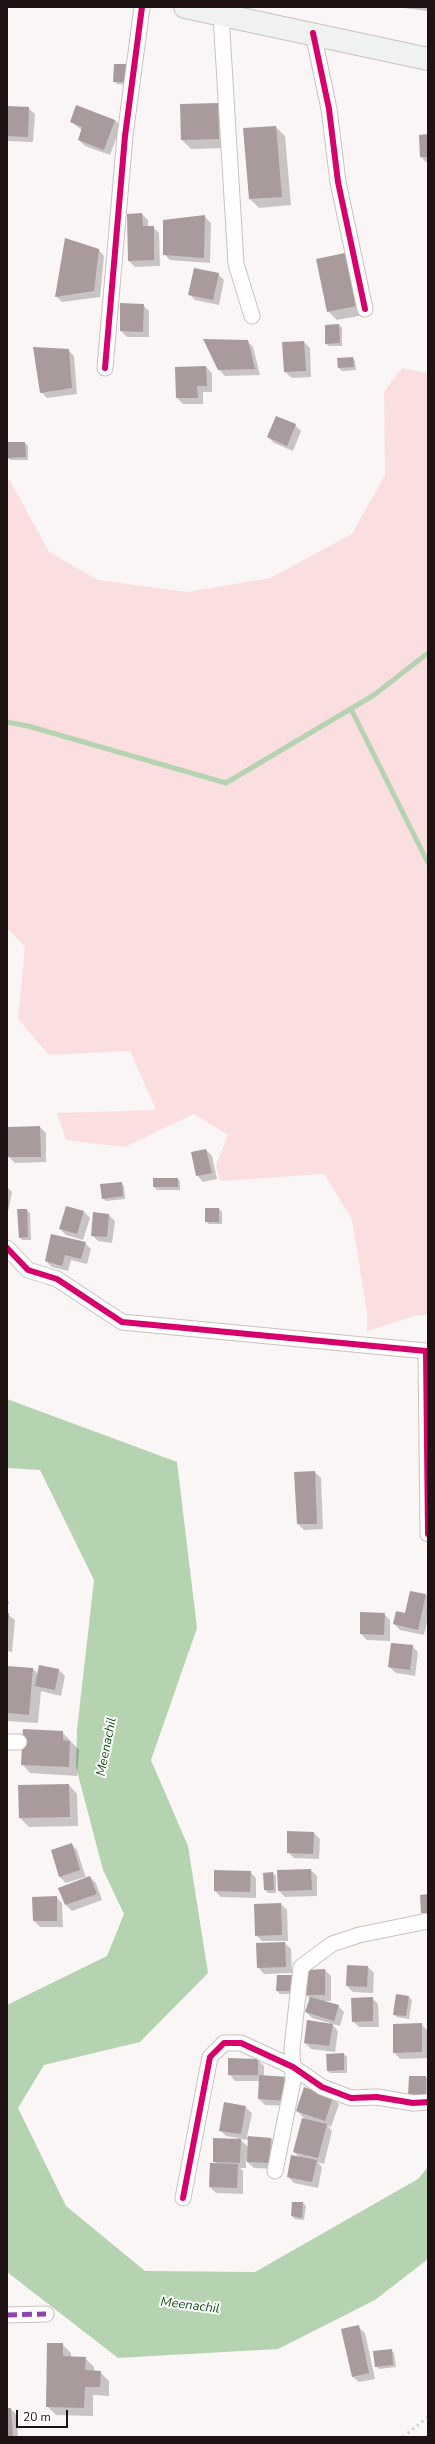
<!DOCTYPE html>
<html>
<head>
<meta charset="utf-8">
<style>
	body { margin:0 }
	#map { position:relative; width:435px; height:2444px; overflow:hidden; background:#faf6f6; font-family:"Nunito Sans",sans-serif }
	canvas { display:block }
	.frame { position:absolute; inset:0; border:8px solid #1f1212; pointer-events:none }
	.scale { position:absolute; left:16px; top:2410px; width:52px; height:18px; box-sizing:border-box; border:2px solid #1f1212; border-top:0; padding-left:5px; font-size:12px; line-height:14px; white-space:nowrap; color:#1f1212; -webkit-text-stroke:3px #fff; paint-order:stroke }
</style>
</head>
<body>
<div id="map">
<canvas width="435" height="2444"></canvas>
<div class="frame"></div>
<div class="scale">20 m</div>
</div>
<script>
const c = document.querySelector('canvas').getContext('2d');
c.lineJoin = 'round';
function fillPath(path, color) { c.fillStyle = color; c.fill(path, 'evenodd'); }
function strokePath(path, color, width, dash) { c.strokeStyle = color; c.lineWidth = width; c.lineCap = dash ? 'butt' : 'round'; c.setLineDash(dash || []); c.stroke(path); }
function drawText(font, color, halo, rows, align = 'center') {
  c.font = font + ' "Nunito Sans",sans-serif'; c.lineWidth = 4; c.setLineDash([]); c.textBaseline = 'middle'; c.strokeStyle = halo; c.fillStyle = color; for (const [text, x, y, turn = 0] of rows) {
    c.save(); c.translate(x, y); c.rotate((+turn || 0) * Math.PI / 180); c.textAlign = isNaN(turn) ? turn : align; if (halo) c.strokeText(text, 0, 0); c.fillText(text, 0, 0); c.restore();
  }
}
fillPath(new Path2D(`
	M402,368L428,373V1314L415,1316L367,1331V1313L352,1219L324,1174L220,1181L216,1165L228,1135L194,1114L125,1147L66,1140L57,1113L156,1110L130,1051L49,1055L18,1019L25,947L7,928V479L10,480L49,552L98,580L187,592L270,578L352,534L385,475L384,392Z`), '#fbdfe0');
fillPath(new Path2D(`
	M7,1399L177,1462L197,1628L151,1760L188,1846L208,1973L140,2042L44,2065L18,2108L66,2206L145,2271L255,2272L418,2179L428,2167V2259L375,2300L278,2349L118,2358L7,2272V2005L107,1956L124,1914L103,1870L76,1767L77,1730L94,1580L40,1470L7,1468Z`), '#b5d3b1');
fillPath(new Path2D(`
	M395,7H428V11Z
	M115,65L131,85L117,84L114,81Z
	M217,104L226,113L227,148L191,149L182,140Z
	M7,107L28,108L35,114L33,142L7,141Z
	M115,120L121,126L110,155L85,146L79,140L82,130L71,122Z
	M276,127L285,136L291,205L259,208L250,199Z
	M428,135V164L421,157L420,136Z
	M142,214L148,220V227H153L159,233L160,266L135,267L129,261Z
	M205,217L211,223L210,263L170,260L164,254V221Z
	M98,249L104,256L100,297L62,302L56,296Z
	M317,260L369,314L337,320L328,311Z
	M218,274L224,280L219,305L195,300L189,294Z
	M121,304L143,305L149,311V337H127L121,331Z
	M339,325L342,328V346H329L326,344Z
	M247,341L253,347L260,375L225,376L219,370Z
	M304,342L310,348L311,377L292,378L285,372Z
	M68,350L74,356L77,394L47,398L41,392Z
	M353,358L355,361L356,370L342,371L339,368Z
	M206,367L212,373V392H203V404H183L177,398L176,368Z
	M295,425L301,431L293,451L274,443L268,437Z
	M7,443H25L28,446V460H10L7,457Z
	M40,1127L46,1133V1162L15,1163L9,1157Z
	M206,1150L212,1156L217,1179L203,1182L197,1175Z
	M178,1179L180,1182V1190H157L154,1187Z
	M121,1183L124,1186L125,1199L106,1201L103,1198Z
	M7,1187L12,1192L7,1217Z
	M206,1209H219L222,1212V1224H209L206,1221Z
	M27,1210L30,1213L31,1240H22L20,1237Z
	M84,1212L90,1218L83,1240L66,1235L60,1229Z
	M109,1215L115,1221L112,1243L98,1241L92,1235Z
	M85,1243L91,1249L87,1264L71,1260L68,1271L52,1267L46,1261Z
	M315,1472L321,1478L323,1529L304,1530L298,1524L295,1473Z
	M426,1595L428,1597V1617L424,1635L400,1630L394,1624Z
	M7,1599L9,1602L7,1609Z
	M7,1614L15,1620L12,1652L7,1651Z
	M384,1614L390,1620V1641L367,1640L361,1634Z
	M412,1646L418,1652L415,1676L396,1673L389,1667Z
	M7,1667L33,1669L38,1674L40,1667L59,1670L65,1676L61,1696L41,1691L38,1723L7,1721Z
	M62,1732L79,1750L77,1776L30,1773L22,1764Z
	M69,1785L77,1794L78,1826L29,1827L20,1818Z
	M314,1833L320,1839L319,1859L294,1858L288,1852Z
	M71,1844L77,1850L86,1878L90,1877L96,1883L102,1900L72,1911L66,1905L85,1878V1877L66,1883L60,1877L52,1850Z
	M311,1870L317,1876V1896L285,1897L279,1891Z
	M250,1872L256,1878V1898L221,1897L215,1891Z
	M273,1873L276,1876V1893H268L265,1890L264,1874Z
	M56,1897L62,1903L63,1927H40L34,1921Z
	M281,1904L287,1910L288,1941H262L256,1935Z
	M285,1943L291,1949L292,1973L264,1974L258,1967Z
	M368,1967L374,1973L373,1993L353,1992L347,1986Z
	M325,1970L331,1976V2001H322L338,2006L344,2012L340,2026L312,2018L306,2012L310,1999L306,1995Z
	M292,1976L295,1979L294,1994H280L277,1991Z
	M409,1997L412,2000L409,2019L397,2017L394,2014Z
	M372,1998L378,2004L379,2027H359L353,2021Z
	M331,2023L338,2031L335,2052L311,2049L305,2043Z
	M421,2024L427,2030L428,2058L400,2059L394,2052Z
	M344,2054L347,2057V2073H330L327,2070Z
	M258,2060L264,2066V2076L292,2106L265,2105L259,2099L260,2081H235L229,2074Z
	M426,2077L428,2079V2102H415Z
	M333,2098L339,2104L331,2127L327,2125L332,2131L324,2164L317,2162L322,2167L318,2188L294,2183L288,2177L300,2158L294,2152L305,2119L297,2111Z
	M245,2107L252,2113L247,2137L271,2138L277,2145L276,2169L254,2168L246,2161V2168H240L243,2171V2194L216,2193L210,2187L217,2165L214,2161L238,2138L226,2136L220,2130ZM240,2139L248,2140V2147Z
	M303,2203L306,2206L304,2220L295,2219L292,2216Z
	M358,2327L365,2333L375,2379L359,2382L352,2376Z
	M62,2344L71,2353V2358H85L94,2367V2371L100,2372L109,2381V2396L93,2395V2416L56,2415L47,2406Z
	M391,2350L394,2353L396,2367L379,2369L376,2366Z
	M7,2409H11L17,2415L18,2437H7Z`), '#0003');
strokePath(new Path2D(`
	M351,709L428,863
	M7,722L28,726L226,783L374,695L428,653`), '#b5d3b1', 5);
fillPath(new Path2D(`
	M114,64H129L128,82H113Z
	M218,103L219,139L181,140L180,104Z
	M76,105L115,120L104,150L78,140L82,127L70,122Z
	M7,106L29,107L28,137L7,136Z
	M276,126L282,197L249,199L243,128Z
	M428,134V157H420L419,135Z
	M142,213L143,226H154V260L128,261L127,214Z
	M205,215L204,258L163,255V220Z
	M65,238L99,249L94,291L55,297Z
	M350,252L361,305L327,312L316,259Z
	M194,268L219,273L213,300L188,295Z
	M120,303L144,304L143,332L120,331Z
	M339,324L340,343L325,344V325Z
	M203,339L248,340L255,369L218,370Z
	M304,341L306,371L284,372L282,342Z
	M33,347L69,349L72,388L40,393Z
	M353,357L354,367L338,368L337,358Z
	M206,366L207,386H197L198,398H176L175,367Z
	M276,416L296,424L287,446L267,437Z
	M7,442H25L26,457L7,458Z
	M40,1126L41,1157H8V1127Z
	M206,1149L212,1173L196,1176L191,1152Z
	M153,1178H178V1187H153Z
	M122,1182L123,1196L102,1199L100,1184Z
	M66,1206L84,1211L77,1234L59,1229Z
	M205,1208H219V1222H205Z
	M17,1209H27L28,1237L19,1238Z
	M93,1212L109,1214L107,1237L91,1236Z
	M51,1234L86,1242L81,1259L65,1255L62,1266L45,1261Z
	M315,1471L317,1524H297L294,1472Z
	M410,1591L426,1594L418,1630L393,1624L396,1611L405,1613Z
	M360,1612L385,1613L384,1635L360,1634Z
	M7,1613H9L8,1628H7Z
	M391,1643L413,1645L410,1670L388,1667Z
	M39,1665L59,1669L55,1690L35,1686Z
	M7,1666L33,1668L29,1715L7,1713Z
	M23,1729L63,1731V1740L70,1741L69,1767L21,1765Z
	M69,1784L70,1817L19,1818L18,1785Z
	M287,1831L314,1832L313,1854L287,1853Z
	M72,1843L80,1870L59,1877L51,1850Z
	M311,1869L312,1890L278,1891L277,1870Z
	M214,1870L251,1871L250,1892L214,1891Z
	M273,1872L274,1890H264L263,1873Z
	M90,1876L97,1894L65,1905L58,1888Z
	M428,1894V1913H421L420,1895Z
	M57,1896V1921H33L32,1897Z
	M281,1903L282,1935L255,1936L254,1904Z
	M285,1942L286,1967L257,1968L256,1943Z
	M347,1965L368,1966L367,1987L346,1986Z
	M325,1969V1995H305V1970Z
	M277,1975H292V1991H276Z
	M396,1994L409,1996L406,2016L393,2015Z
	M310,1997L339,2005L334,2021L305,2012Z
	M373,1997V2021L352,2022L351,1998Z
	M307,2020L333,2024L329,2046L304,2043Z
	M422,2023V2052L393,2053V2024Z
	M344,2053V2070L327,2071L326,2054Z
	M228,2058L258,2059V2075H228Z
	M259,2075L288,2077L287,2101L258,2099Z
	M409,2076H426V2097L408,2096Z
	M304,2087L333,2097L325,2121L296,2111Z
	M224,2102L246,2106L241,2134L219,2131Z
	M302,2118L327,2124L318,2158L293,2152Z
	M248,2136L271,2138L270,2163L247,2162Z
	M213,2138L241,2139L240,2163L213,2162Z
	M291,2155L317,2160L312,2182L287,2177Z
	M210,2163L238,2164L237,2188L209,2187Z
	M292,2202H303L302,2218L291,2216Z
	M359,2325L369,2373L352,2377L341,2329Z
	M47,2343H63V2356L86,2357L85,2370L101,2371L100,2387H85L84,2408L46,2407Z
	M392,2349L393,2365L375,2367L373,2351Z
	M7,2408H11L13,2437H7Z`), '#a99b9c');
const minor = new Path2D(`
	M221,15L236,264L252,316
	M313,33L329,109L338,182L365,309
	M105,368L125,136L142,7
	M7,1248L28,1270L57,1279L122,1322L426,1351L428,1534
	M7,1742H19
	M275,2171L293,2081L292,2048L301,1967L332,1944L359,1935L428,1921
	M183,2198L210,2057L224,2043H241L293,2067L322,2087L351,2098L377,2097L413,2103L428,2102
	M7,2315L46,2314`);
const secondary = new Path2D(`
	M185,7L428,59`);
strokePath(minor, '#cac1c1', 17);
strokePath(secondary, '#cac1c1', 24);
strokePath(minor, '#fefefe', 15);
strokePath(secondary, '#eff2ee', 22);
strokePath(new Path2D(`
	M403,2437L428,2417
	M426,2437L428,2436`), '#cdcbcb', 3, [2, 4]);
strokePath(new Path2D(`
	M7,2315L46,2314`), '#8e44ad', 5, [10, 5]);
strokePath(new Path2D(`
	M313,33L329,109L338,182L365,309
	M105,368L125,136L142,7
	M7,1248L28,1270L57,1279L122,1322L426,1351L428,1534
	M183,2198L210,2057L224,2043H241L293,2067L322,2087L351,2098L377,2097L413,2103L428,2102`), '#d6006c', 6);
drawText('italic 13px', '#125215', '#fff', [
	["Meenachil",107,1747,-79],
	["Meenachil",190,2306,7]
]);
</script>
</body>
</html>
